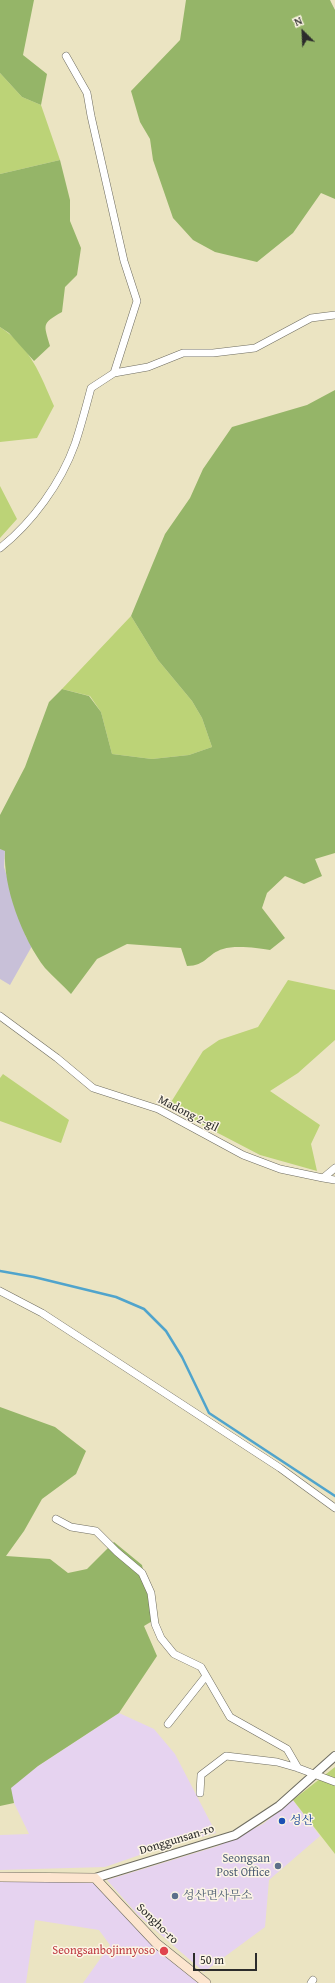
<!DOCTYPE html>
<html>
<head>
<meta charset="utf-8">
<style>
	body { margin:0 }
	#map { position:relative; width:335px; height:1983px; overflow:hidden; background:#ebe4c2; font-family:"Gentium Book Plus",serif }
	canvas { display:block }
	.north { position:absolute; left:283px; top:12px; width:40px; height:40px; -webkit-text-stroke:3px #fcf5e5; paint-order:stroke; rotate:336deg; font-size:11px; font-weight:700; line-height:16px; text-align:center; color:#2b2b2b }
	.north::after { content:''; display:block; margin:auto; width:14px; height:18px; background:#2b2b2b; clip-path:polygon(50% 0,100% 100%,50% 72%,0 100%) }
	.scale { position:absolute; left:193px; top:1953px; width:64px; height:18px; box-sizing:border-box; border:2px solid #2b2b2b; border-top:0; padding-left:5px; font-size:12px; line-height:14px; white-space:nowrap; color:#2b2b2b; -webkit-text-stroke:3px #fcf5e5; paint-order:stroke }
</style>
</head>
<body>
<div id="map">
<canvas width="335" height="1983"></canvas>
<div class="north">N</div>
<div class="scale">50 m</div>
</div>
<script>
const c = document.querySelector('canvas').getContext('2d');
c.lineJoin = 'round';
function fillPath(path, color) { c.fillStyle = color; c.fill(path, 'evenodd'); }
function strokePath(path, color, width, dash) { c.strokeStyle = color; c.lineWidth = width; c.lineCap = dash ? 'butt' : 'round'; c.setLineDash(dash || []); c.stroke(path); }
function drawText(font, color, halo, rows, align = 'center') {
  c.font = font + ' "Gentium Book Plus","Noto Serif KR",serif'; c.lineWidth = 3; c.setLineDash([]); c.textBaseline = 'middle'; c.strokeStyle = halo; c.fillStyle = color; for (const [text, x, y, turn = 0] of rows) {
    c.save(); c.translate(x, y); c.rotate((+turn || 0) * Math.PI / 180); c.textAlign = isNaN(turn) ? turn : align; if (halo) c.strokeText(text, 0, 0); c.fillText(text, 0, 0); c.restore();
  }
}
fillPath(new Path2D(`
	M119,1713L154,1729L175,1754L216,1833L157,1849L105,1867L0,1870V1835L29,1834L14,1803L10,1788L38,1766Z
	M293,1800L320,1836L269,1880L265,1927L204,1972L138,1915L107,1880L218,1846L263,1824Z
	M0,1881H94L172,1962L198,1983H83L110,1945L99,1930L35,1920L26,1983H0Z`), '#e6d3f0');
fillPath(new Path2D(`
	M0,849L5,850L4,867L26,937L32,946L10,985L0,979Z`), '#c8c0d8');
fillPath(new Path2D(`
	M0,73L22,97L41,105L60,160L0,174Z
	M0,327C31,348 40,374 54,406L37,438L0,442Z
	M0,486L17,519L0,538Z
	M131,616L158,660L192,701L202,718L212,747L189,755L152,759L112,754L101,712L90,696L62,689Z
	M288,980L335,990V1040L298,1073L270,1091L320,1125L311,1144L317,1171L260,1155L168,1107L203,1051L219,1040L258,1027Z
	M3,1074L69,1120L61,1143L0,1121V1078Z
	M335,1767V1854L293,1800Z`), '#bcd377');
fillPath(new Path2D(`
	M0,0H34L23,55L47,74L41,105L22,97L0,73Z
	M186,0H330L335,10V199L321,193L293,233L257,262L215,252L193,240L173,218L153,160L150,139L140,122L131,91L180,40Z
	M60,160L70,200V221L81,248L77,275L65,287L62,312C41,324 44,324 50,346L34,361L9,333L0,327V174Z
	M335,390V853L315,859L322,876L304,884L285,876L267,893L262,908L285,938L270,950C258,948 235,945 223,949C208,953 206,966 187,966L181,948L127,944L97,959L71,994C63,985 53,977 45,968C22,938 3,887 5,851L0,849V815L25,767L49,702L62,689L89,696L101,712L112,754L152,759L189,755L212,747L202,718L192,701L158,660L131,616L165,534L190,498L203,469L232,427L307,405Z
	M0,1407L55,1427L86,1451L76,1474L42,1499L24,1531L6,1556L50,1559L68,1573L87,1569L114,1542L142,1565L154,1620L144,1626L157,1656L119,1713L38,1766L11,1788L14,1803L0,1806Z`), '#95b568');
strokePath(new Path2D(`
	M0,1271L34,1277L116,1297L144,1309L166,1331L182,1357L209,1413L335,1496`), '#50a4cc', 2.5);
const minor = new Path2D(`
	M114,373L148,367L183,353H213L255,348L311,318L335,315
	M0,548C32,523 61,483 75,444C81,426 86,407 91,388L114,373L137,301L124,261L91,116L87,93L66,56
	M0,1016L57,1058L93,1088L158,1109L243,1155L280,1169L323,1178L335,1168
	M323,1178L335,1180
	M0,1291L42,1313L280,1468L335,1508
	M56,1519L71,1527L96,1531L117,1552L142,1573L151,1593L155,1624L161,1638L174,1654L201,1667L230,1717L287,1749L298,1768
	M168,1724L206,1676
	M200,1793L201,1775L226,1756L277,1762L298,1768L335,1782
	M311,1983L313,1980`);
const tertiary = new Path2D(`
	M95,1878L235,1835L279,1806L335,1756`);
const secondary = new Path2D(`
	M0,1877L95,1878L156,1943L206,1983`);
strokePath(minor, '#6e6c60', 8);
strokePath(tertiary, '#6e6c60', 10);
strokePath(secondary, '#6e6c60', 10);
strokePath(minor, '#fff', 7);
strokePath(tertiary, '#fff', 8);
strokePath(secondary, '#fce5cf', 9);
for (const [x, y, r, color] of [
	[282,1821,4,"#1a4fb4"],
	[278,1866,4,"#5c6f8a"],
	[175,1896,4,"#5c6f8a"],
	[164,1951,5,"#e0444e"]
]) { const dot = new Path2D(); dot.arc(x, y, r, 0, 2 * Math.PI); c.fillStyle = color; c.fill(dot); strokePath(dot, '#fcf5e5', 1.5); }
drawText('12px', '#2b2b2b', '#fcf5e5', [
	["Madong 2-gil",188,1114,27],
	["Donggunsan-ro",177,1840,-17],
	["Songho-ro",157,1924,44]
]);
drawText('12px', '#164399', '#fcf5e5', [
	["성산",290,1821]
], 'left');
drawText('12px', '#4e5e75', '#fcf5e5', [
	["Seongsan",270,1859],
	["Post Office",270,1873],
	["성산면사무소",183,1896,"left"]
], 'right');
drawText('12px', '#be3a42', '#fcf5e5', [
	["Seongsanbojinnyoso",155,1951]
], 'right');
</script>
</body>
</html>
